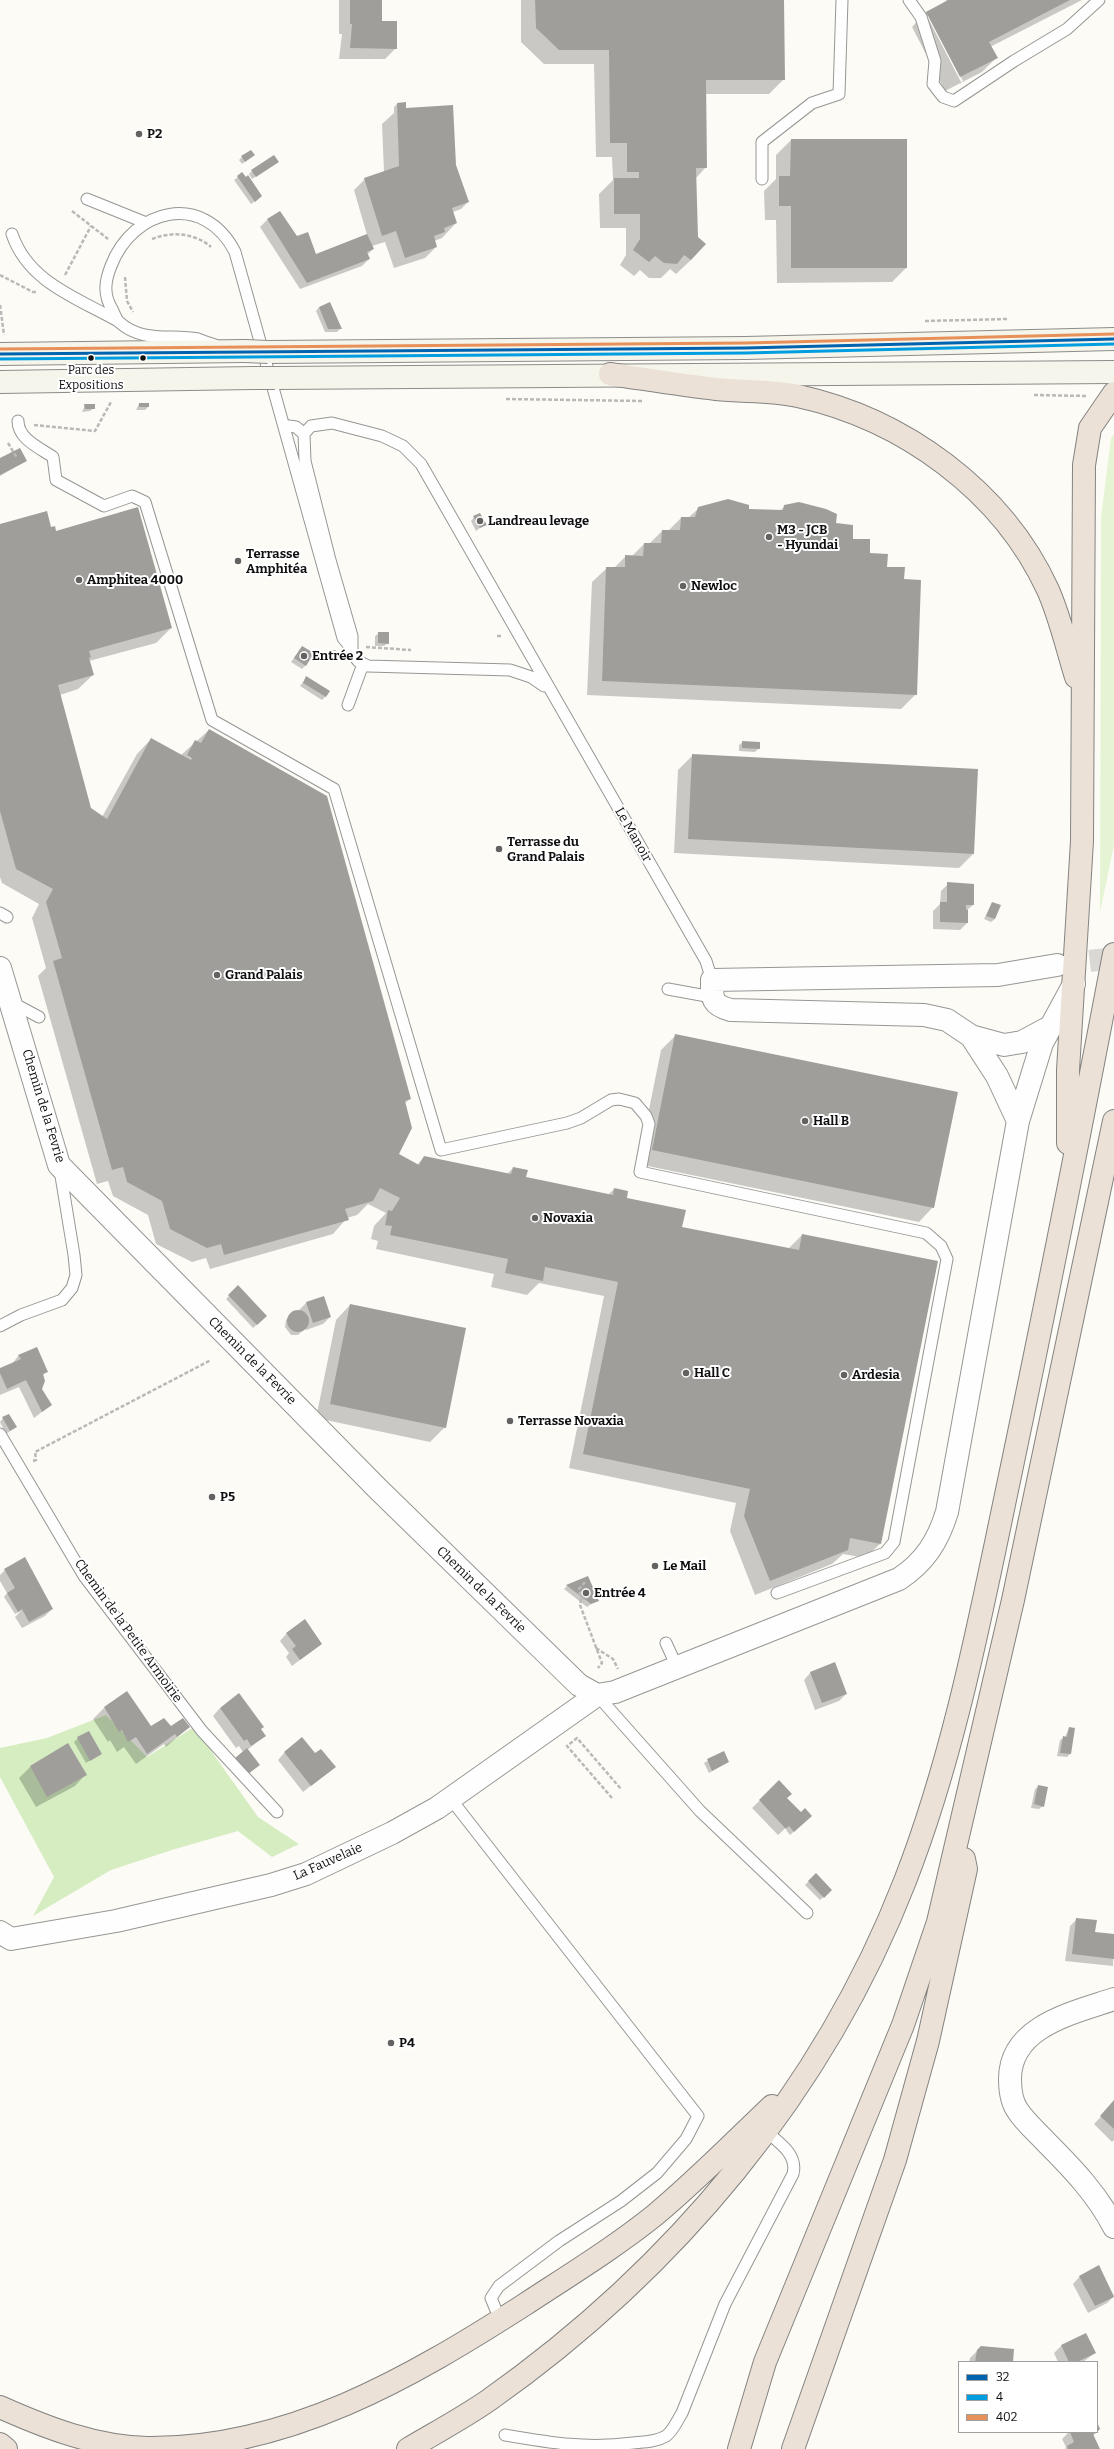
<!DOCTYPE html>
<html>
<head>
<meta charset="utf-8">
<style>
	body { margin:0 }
	#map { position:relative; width:1114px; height:2449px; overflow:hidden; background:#fcfbf6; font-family:Bitter,serif }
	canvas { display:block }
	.legend { position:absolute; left:958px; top:2361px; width:140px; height:72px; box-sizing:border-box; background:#fff; border:1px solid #9f9f9f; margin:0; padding:5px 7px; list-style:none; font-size:12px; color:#101010 }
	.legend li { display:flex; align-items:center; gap:8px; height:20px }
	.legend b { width:20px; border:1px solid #9f9f9f }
</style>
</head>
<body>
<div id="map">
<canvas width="1114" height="2449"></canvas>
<ul class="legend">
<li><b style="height:5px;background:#0063af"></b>32</li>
<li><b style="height:5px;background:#009ee1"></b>4</li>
<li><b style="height:5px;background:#e89059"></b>402</li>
</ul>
</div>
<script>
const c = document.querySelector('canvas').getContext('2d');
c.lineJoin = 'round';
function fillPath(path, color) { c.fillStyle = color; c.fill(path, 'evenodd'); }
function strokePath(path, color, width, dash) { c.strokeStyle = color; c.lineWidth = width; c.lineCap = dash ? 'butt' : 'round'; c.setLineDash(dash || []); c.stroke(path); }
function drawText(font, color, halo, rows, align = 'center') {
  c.font = font + ' Bitter,serif'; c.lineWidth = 4; c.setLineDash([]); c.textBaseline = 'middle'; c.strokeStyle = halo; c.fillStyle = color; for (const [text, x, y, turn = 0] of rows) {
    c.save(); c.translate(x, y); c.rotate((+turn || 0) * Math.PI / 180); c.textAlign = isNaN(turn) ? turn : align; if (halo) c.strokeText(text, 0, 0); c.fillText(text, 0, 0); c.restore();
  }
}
fillPath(new Path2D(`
	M1114,434V845L1100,912L1101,518L1111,438Z`), '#e5f4d3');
fillPath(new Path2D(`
	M106,1715L147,1757L194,1727L258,1817L299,1844L272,1857L238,1831L175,1849L111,1870L33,1916L54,1877L0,1777V1748L47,1738Z`), '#d5edc1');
fillPath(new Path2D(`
	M339,0H381V22L396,48L385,59H339L342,34H339Z
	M521,0H783L784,79L769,94H705L706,167L696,178L697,238L691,260L676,274L670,269L661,278H649L640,270L634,276L620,265L626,255V228H600L599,194L613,180L612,157H596L594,64H544L521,42Z
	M946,0H1082L990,47L996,58L982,72L945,91L912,27L926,12L947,2ZM927,16H930L963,81L961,82Z
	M397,104H405V107L455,165L468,202L461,209L453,212L456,223L442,238L434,241L436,247L425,258L394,268L385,242L372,246L373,249L367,255L369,259L362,266L300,289L260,227L267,220L297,237L315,256L367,235L354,190L365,179L384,172L382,124L394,113V107Z
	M791,140L906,268L892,282L777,283L776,220H765L764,191L776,179V155Z
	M253,155L242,164L239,160L242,157Z
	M278,162L252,179L249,174L252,171Z
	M238,177L258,199L251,204L234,180Z
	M319,307L340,329L337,332H325L316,311Z
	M139,404L148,407L145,410H136Z
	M85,405L94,408L90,411L82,412Z
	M0,459L26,461L0,476Z
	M785,506L835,524L903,580L916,694L901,709L587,695L592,582L607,568H614L626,556H632L644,544H649L662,531H668L681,518H688L699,508L780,511Z
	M474,517L485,524L476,531L471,521Z
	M0,525L51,528L171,628L156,643L89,661L93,675L78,689L60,695L90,809L102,817L137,754L151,739L181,755L209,730L410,1099L404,1104L397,1154L417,1165L424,1157L507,1174L513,1168L525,1178L608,1195L614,1189L626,1199L681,1228L788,1249L802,1235L880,1544L865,1558L843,1554L832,1564L755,1595L730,1531L736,1503L569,1468L604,1296L539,1283L527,1295L491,1287L494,1274L376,1249L378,1241L371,1239L374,1226L386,1213L368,1204L357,1215L347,1218L333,1234L210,1269L206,1258L192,1262L156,1244L148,1215L113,1196L108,1181L97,1184L38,976L46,968L32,918L39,904L2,883L0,877Z
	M379,633L388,643L384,646H375V636Z
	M302,647L306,665L302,669L291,662Z
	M306,678L326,696L322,700L300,686Z
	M743,742L759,748L755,752L739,751V745Z
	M693,755L973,854L959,868L674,853L678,770Z
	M948,884H973V905L967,910V923L960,930L933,929V911L940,904L941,891Z
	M992,903L995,919L991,922L984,919Z
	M676,1035L933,1207L919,1222L638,1164L661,1050Z
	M238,1287L266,1316L253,1328L226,1299Z
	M306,1303L330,1317L323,1324L306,1330L305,1328L298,1335H291L285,1327L286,1320L296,1312H300L299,1310Z
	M350,1305L445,1427L430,1442L316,1418L336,1320Z
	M19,1355L47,1371L42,1376L41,1389L51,1405L34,1418L19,1387L0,1395V1369L12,1364Z
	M3,1418L16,1427L6,1434L0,1422Z
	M5,1570L52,1609L45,1616L22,1628L15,1617L21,1611L15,1614L4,1597L7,1593L0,1581V1575Z
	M567,1586L597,1600L587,1607L564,1589Z
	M287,1633L321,1644L292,1666L286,1657L289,1653L280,1641Z
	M811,1672L846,1694L839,1701L815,1710L804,1680Z
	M104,1708L151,1728L189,1727L166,1747L164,1744L136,1764L124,1747L117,1752L110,1740L108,1742L93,1719Z
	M220,1708L260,1729L265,1736L247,1750L259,1765L232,1762L243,1752L239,1746L236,1748L213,1716Z
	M1069,1728L1074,1729L1070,1754L1067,1757L1057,1756L1060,1740L1065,1737Z
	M78,1738L100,1754L86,1763L74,1742Z
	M68,1744L85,1775L75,1786L36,1807L19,1778L30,1767Z
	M285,1752L314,1754L335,1767L303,1792L278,1760Z
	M723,1752L728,1762L709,1773L704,1763Z
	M779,1782L786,1798L801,1813L811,1816L790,1835L786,1830L789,1825L778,1835L752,1808Z
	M1039,1786L1043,1806L1039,1809L1031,1808L1035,1789Z
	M816,1874L831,1890L820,1900L805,1885Z
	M1077,1919L1094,1933L1114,1935L1113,1966L1065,1961L1070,1926Z
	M1114,2103V2140L1112,2142L1094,2124Z
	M1099,2267L1114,2296L1107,2303L1088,2313L1073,2284L1080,2276Z
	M1086,2334L1095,2353L1083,2362H1058L1054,2353L1061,2346Z
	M981,2347L1012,2362H969L970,2358Z
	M1069,2432H1097L1093,2436L1098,2449H1065L1066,2447L1062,2439Z`), '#0003');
fillPath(new Path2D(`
	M350,0H382V21H397V49L350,48L352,24H350Z
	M535,0H784L785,80H706L707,168H696L698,237L706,244L691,260L684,255L677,264L664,263L655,256L649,262L633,250L640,239V214H614V178H639V172H627V143H610L609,50H559L536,28Z
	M948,0H1070L989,42L998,58L960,77L926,12Z
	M406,102V108L453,105L456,165L469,202L452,208L457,223L444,228L445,232L434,236L437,247L405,258L396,231L382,236L364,178L399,166L397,103Z
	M791,139H907V268H791V206H779V176H790Z
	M251,150L255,155L245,162L241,156Z
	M274,155L279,162L256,177L251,170Z
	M242,172L246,177L248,175L262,196L255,202L237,176Z
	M280,211L297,236L308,232L316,254L367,234L374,249L367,252L370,259L307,283L267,219Z
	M330,302L342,329H328L319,307Z
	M139,403H149V407H139Z
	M84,404H95V409H85Z
	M20,448L27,461L0,475V458Z
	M728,499L749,505V509L783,510L784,505L799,502L826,509L837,514L836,523L853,525V539H870V553L888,554L887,567H905L904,579L921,580L917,695L602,681L606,567H625V555L643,556L644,543H661L662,530H680L681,517H695L698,507Z
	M138,507L172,628L89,651L91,657L89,658L94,675L58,685L91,808L107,819L151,738L191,760L192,758L187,755L195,740L201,743L209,729L327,796L411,1099L405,1101L412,1128L399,1154L419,1165L424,1156L511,1174L513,1167L528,1170L526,1177L613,1195L614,1188L628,1191L627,1198L686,1210L682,1227L799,1250L802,1234L938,1261L881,1544L850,1538L848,1550L770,1581L744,1516L750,1489L583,1454L618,1282L545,1267L543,1281L505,1273L508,1259L390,1235L392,1226L385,1225L388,1210L392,1211L400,1198L380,1188L373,1201L345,1209L349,1220L224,1255L221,1244L207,1248L170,1229L162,1201L127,1182L123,1167L112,1170L53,961L62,958L46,902L53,889L16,869L0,811V524L47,511L51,527L55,526L56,531Z
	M480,513L487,525L480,528L473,516Z
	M378,632H389V644L378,643Z
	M302,646L314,653L306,666L294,658Z
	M306,676L330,691L326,697L303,683Z
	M742,741L760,742V749L742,748Z
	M692,754L978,769L974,854L688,839Z
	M947,882L974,884V905H966V909L968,910V923L940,922V902H947Z
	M992,902L1001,905L995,919L986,916Z
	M675,1034L958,1092L934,1208L652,1150Z
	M238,1285L267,1316L257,1325L228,1295Z
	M324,1296L331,1317L313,1323L306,1302Z
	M350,1304L466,1328L446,1428L330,1404Z
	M287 1321a11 11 0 1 1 22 0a11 11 0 1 1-22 0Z
	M37,1347L48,1372L43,1374L45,1381L42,1389L52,1405L42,1412L26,1380L7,1389L0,1373V1368L21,1359L18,1355Z
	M9,1414L17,1427L10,1431L2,1417Z
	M25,1557L53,1609L29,1622L22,1609L18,1612L7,1593L15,1588L4,1569Z
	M588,1576L599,1601L591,1604L566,1585Z
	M305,1619L322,1644L300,1660L292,1649L296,1646L286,1633Z
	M835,1662L847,1694L822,1703L810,1672Z
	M127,1691L151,1726L164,1718L171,1726L183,1718L190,1727L177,1737L175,1734L147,1754L136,1737L128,1742L122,1730L119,1732L104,1707Z
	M239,1693L264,1727L261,1729L266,1736L251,1746L247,1739L244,1741L220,1708Z
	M1069,1727L1075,1728L1071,1754L1060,1753L1063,1736L1067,1737Z
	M89,1731L102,1754L90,1761L77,1737Z
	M302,1737L315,1753L321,1749L336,1767L311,1786L284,1752Z
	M68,1743L87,1775L47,1797L30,1766Z
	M247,1748L260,1765L248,1774L235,1758Z
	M724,1751L729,1762L712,1771L707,1759Z
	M779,1780L792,1794L787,1798L801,1812L805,1808L812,1816L794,1832L789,1826L786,1829L759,1800Z
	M1038,1785L1048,1787L1044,1807L1034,1804Z
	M816,1873L832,1890L824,1898L808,1881Z
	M1076,1918L1097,1920L1095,1932L1114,1934V1959L1072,1954Z
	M1114,2100V2129L1100,2116Z
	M1099,2265L1114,2297L1095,2306L1079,2276Z
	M1086,2333L1096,2353L1077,2362H1069L1061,2345Z
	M981,2346L1014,2349L1013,2362H975L977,2350Z
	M1097,2422L1100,2429L1097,2432Z
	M1070,2432H1097L1093,2434L1100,2449H1068L1067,2446L1074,2442Z`), '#a09e9b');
strokePath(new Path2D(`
	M1057,965L1114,958`), '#d9d8d4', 22, [22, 11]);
const service = new Path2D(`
	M909,0L921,17L935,61L933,84L943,97L954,101L1014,61L1067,29L1099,0
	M762,179V142L812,103L839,94L842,0
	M87,199L144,222
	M12,234C28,282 77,298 118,321
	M215,345C209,343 203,341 198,339C171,334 142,343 119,322C116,319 114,313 112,309C103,294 105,281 111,266C133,208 204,191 235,252L343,638L351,648
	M18,421C18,439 40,448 53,457L56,480L104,506L132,496L145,502L212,720L334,789L441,1150L567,1123L581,1118L611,1100L619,1099L635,1103L646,1116L649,1124L640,1172L926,1233L941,1246L947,1259L894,1542L885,1553L777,1593
	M289,426L296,427L304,434L305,461L330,560L352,636V653L358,661L368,666L510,670L531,677L544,686
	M304,434L311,426L332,423L382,436L403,446L421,464L706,961L712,980
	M348,705L363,664
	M0,913L7,917
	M668,989L712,997
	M11,1002L39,1017
	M0,1326L21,1315L62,1300L72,1288L76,1275L74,1255L60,1170
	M0,1434L84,1576L202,1731L277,1812
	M666,1643L677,1667
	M597,1695L700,1811L807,1913
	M450,1798L698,2116L686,2139L657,2173L621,2201L559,2241L499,2286L491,2298L500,2320
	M505,2435C552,2443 586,2449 633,2443C644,2442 656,2442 666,2436C673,2431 677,2421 682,2413L725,2304L793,2174C798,2154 779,2143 766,2131`);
const minor = new Path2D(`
	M0,968L59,1165L377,1488L579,1685L597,1695L615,1692L899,1579C925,1562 938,1541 947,1512L1018,1121L1042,1043L1074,984
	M1050,1027L1022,1042L1004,1045L971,1036L947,1020L924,1015L731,1010C711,1005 712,998 712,980L998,975L1057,965
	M971,1036L997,1076L1018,1121
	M0,1932L11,1939L116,1921L271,1885L306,1874L392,1833L437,1808L597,1695
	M1114,1999C1073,2013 1010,2026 1010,2079C1010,2089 1012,2103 1018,2111C1025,2122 1037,2132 1046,2142C1072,2168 1097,2194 1114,2227`);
const secondary = new Path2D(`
	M268,352L745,348L1114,339
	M0,354L245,351
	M275,378L1114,372
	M0,382L253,378`);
const motorway = new Path2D(`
	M610,374C645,379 680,385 716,389C743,392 771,390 798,396C903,419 1002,490 1048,590C1060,617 1067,648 1076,677
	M1068,1143V1070L1082,841L1084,465L1090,428L1114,393
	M0,2407C47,2428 96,2447 148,2448C288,2449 410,2378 524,2305C568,2276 614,2248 655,2215C696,2181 734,2142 772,2106
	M0,2444L6,2449
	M408,2449C435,2433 463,2418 489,2400C673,2270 823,2092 905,1881C956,1750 982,1608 1011,1471C1047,1299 1081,1127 1114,954
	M739,2449L765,2362L903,2025L938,1922L1013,1600L1114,1121
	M793,2449L895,2160L928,2041L966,1869L964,1859`);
strokePath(service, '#969694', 13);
strokePath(minor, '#969694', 24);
strokePath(secondary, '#8d8c8a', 24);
strokePath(motorway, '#848381', 24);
strokePath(new Path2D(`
	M72,211L108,239
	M152,239C172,231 195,233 211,247
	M0,275L33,292H37
	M65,275L91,226
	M125,277L127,301L133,312
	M0,305L4,335
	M925,321L1008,319
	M1034,395L1087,396
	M506,399L643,401
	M34,425L95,431L111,402
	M8,443L17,458
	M497,636H503
	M366,647L411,650
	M304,657L308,659L336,651
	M33,1461L36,1460L35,1452L211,1360
	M585,1582L579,1589L581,1599L591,1596
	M581,1599L580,1605L602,1663L598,1668
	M596,1648L613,1659L618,1669
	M612,1798L567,1746L577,1738L621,1789`), '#b9b9b8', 2.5, [4, 2]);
strokePath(service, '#fffefe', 11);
strokePath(minor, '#fffefe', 22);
strokePath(secondary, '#f6f5eb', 22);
strokePath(motorway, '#ebe1d6', 22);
const secondaryBridge = new Path2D(`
	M245,351L268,352
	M253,378H275`);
strokePath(secondaryBridge, '#8d8c8a', 24, []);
strokePath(secondaryBridge, '#f6f5eb', 22);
strokePath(new Path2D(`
	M0,354L745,348L1114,339`), '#0063af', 3);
strokePath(new Path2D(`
	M0,359L745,353L1114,344`), '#009ee1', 3);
strokePath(new Path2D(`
	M0,349L745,343L1114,334`), '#e89059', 3);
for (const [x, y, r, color] of [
	[139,134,4,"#636260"],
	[91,358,3.5,"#101010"],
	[143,358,3.5,"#101010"],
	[480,521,4,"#636260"],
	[769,537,4,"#636260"],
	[238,561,4,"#636260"],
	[79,580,4,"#636260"],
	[683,586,4,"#636260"],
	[304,656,4,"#636260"],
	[499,849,4,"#636260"],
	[217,975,4,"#636260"],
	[805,1121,4,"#636260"],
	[535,1218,4,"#636260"],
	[686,1373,4,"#636260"],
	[844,1375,4,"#636260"],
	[510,1421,4,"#636260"],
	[212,1497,4,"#636260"],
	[655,1566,4,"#636260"],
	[586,1593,4,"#636260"],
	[391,2043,4,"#636260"]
]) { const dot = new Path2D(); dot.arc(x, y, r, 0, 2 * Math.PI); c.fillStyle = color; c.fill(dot); strokePath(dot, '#fff', 1.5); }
drawText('12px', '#101010', '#fff', [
	["Parc des",91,371],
	["Expositions",91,386]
]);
drawText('bold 13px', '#101010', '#fff', [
	["P2",147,134],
	["Landreau levage",488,521],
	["M3 - JCB",777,530],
	["- Hyundai",777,545],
	["Terrasse",246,554],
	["Amphitéa",246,569],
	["Amphitea 4000",87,580],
	["Newloc",691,586],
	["Entrée 2",312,656],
	["Terrasse du",507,842],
	["Grand Palais",507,857],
	["Grand Palais",225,975],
	["Hall B",813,1121],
	["Novaxia",543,1218],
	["Hall C",694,1373],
	["Ardesia",852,1375],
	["Terrasse Novaxia",518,1421],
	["P5",220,1497],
	["Le Mail",663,1566],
	["Entrée 4",594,1593],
	["P4",399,2043]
], 'left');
drawText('13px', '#101010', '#fff', [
	["Le Manoir",633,835,60],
	["Chemin de la Fevrie",43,1106,73],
	["Chemin de la Fevrie",252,1361,45],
	["Chemin de la Fevrie",481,1590,44],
	["Chemin de la Petite Armoirie",128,1631,54],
	["La Fauvelaie",328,1862,-24]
]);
</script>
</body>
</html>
